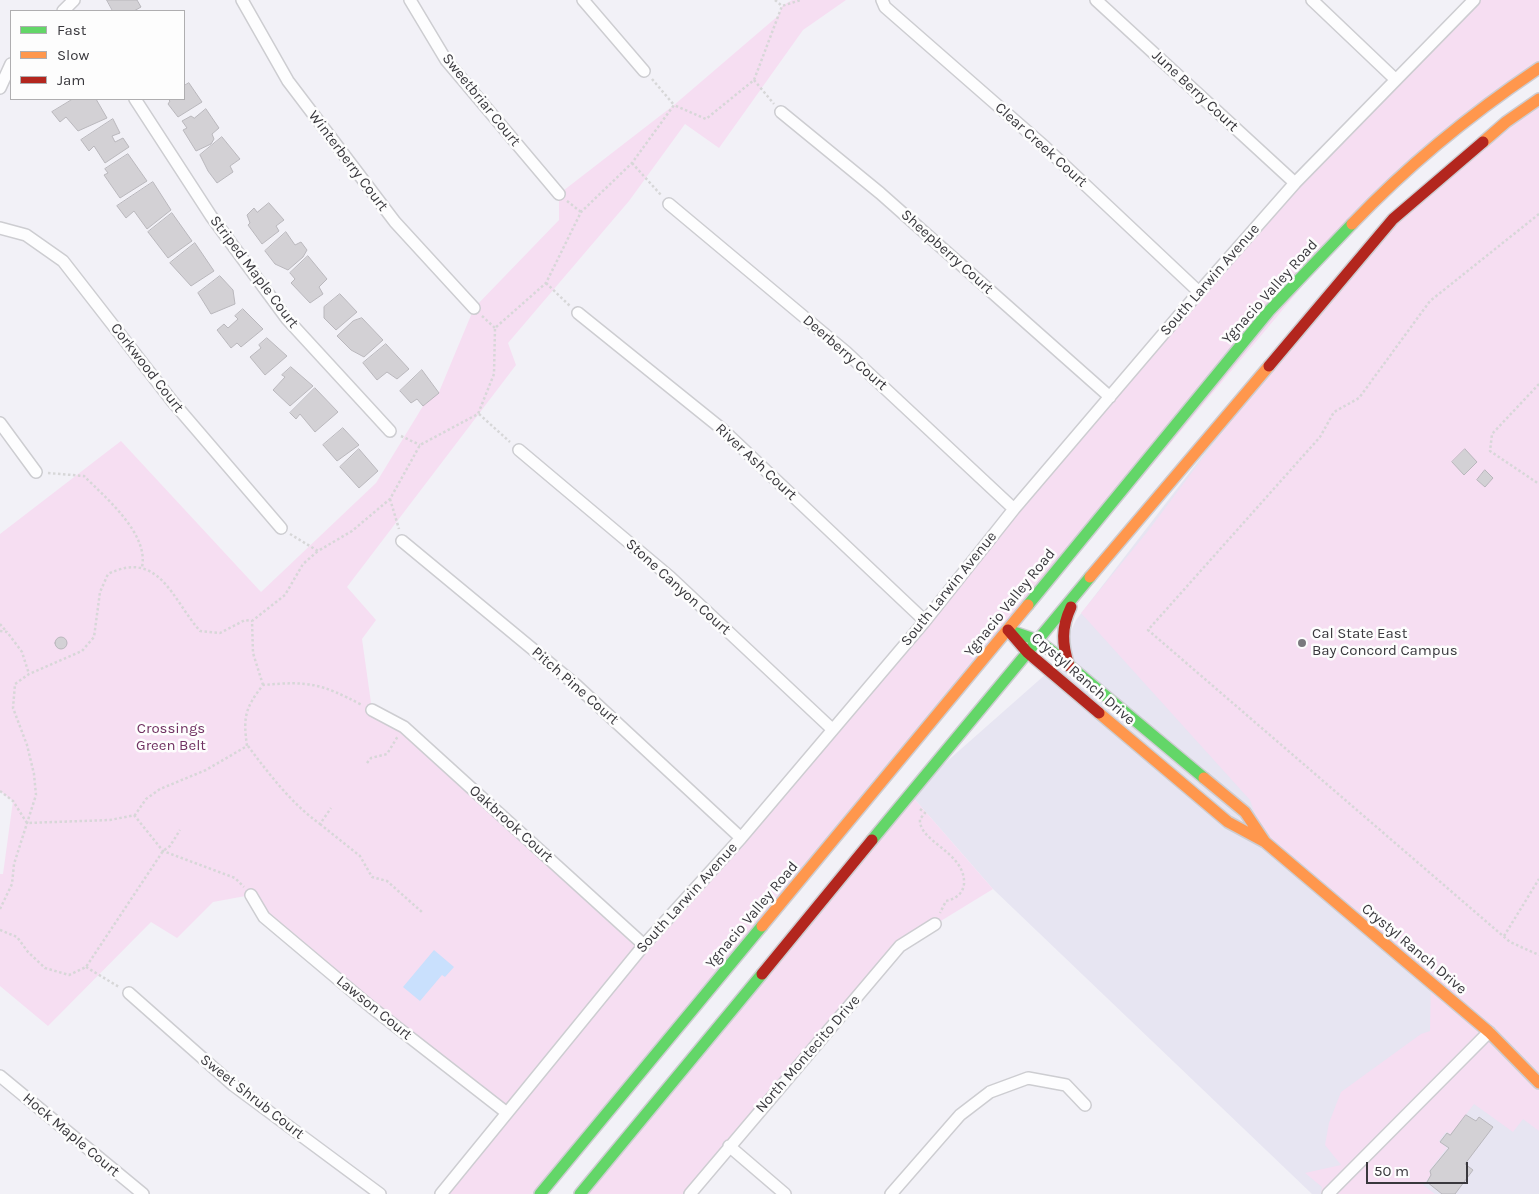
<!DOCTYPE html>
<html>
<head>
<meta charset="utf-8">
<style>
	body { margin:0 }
	#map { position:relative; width:1539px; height:1194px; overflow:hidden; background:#f2f1f7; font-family:Karla,sans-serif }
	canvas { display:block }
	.legend { position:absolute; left:10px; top:10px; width:175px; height:90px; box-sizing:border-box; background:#fdfdfd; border:1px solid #afaeb0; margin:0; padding:6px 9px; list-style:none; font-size:15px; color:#39383d }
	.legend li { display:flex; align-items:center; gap:10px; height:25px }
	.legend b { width:25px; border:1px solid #afaeb0 }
	.scale { position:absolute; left:1366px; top:1162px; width:102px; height:22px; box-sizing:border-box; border:2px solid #39383d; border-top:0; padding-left:6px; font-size:15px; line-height:18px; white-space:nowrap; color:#39383d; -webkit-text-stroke:4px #fdfdfd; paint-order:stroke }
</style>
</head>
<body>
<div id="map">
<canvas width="1539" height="1194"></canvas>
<ul class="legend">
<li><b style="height:6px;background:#63d668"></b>Fast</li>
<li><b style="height:6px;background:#ff974d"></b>Slow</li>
<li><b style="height:6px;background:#b3261e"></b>Jam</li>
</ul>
<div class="scale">50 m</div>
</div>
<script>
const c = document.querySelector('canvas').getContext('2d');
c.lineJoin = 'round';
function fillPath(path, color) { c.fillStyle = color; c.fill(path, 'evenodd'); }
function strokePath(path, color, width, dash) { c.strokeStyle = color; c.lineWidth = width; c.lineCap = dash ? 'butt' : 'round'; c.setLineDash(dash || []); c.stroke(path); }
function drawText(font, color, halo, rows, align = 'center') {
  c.font = font + ' Karla,sans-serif'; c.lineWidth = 5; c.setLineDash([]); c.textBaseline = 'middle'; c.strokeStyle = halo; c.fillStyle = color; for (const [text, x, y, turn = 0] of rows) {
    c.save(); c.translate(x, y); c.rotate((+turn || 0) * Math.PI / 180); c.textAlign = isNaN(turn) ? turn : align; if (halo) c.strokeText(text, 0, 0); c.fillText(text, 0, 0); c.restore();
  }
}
fillPath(new Path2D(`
	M1539,99V1194H1312L993,889L910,794L1055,666L1076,620L1283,351Z`), '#e7e5f2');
fillPath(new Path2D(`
	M792,0H846L803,30L719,148L685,124L629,201L508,343L516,365L347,587L376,620L362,639L372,710L404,727L645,945L1199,292L1474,0H1539V68L1374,201L540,1194H441L507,1113L264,917L251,895L213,902L177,938L151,922L48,1026L0,986V874H3L13,801L0,791V534L121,441L261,592L376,483L423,406L439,392L474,308L559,220V194L674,105L779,15L782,6Z
	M1539,99V1131L1523,1119L1513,1132L1474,1104L1451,1134L1446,1132L1439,1141L1447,1148L1429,1171L1431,1175L1423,1185L1435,1194H1321L1322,1187L1305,1173L1341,1165L1325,1145L1329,1123L1341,1092L1421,1034L1430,1031L1431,982L1265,842L1250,800L1081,613L1148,531L1283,351L1393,219Z
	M910,794L993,889L900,946L690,1194H580Z`), '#f6def2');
fillPath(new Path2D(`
	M434,950L454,967L445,977L442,975L420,1001L403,987Z`), '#c9e0fd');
const building = new Path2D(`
	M107,0H137L141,7L134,11H113Z
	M189,83L202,102L178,117L168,104L170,101L168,99H184V86Z
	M73,99H96L107,118L78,131L66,117L60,122L52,112Z
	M206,109L219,128L212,134L214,139L211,144L196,151L183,130L187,128L182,121L191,116L194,118Z
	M113,119L120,133L112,136L115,142L123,138L129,147L105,163L94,146L89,151L81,140Z
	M222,137L240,159L230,166L233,172L217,183L208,171L200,155Z
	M128,154L147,181L120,198L104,175L108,173L105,169Z
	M153,182L171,210L147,229L134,211L126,218L117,206Z
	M269,203L284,220L276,226L279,231L262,244L248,225L250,223L247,215L254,208L257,212Z
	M172,213L192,241L168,258L148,232Z
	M286,232L295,245L301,242L307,250L303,257L288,270L275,264L265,251Z
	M195,243L214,271L191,286L170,263Z
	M308,256L327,279L319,287L323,294L310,303L291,283L295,279L290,273Z
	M220,276L233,290L235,304L211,314L198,293Z
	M340,294L357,312L336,330L324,318V307Z
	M243,309L263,329L241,347L237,343L231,348L217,330L224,324L228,328L238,319L235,316Z
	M362,318L383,340L364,357L351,350L337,336L353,321Z
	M267,338L287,356L265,375L250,357L261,348L259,345Z
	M386,344L409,369L397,379L387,372L377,380L363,363Z
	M291,367L313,386L290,406L273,390L285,377L282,375Z
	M422,370L439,393L423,406L417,399L411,403L400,391Z
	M315,388L338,412L315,432L300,414L296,419L290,413Z
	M343,428L359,445L337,461L323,445Z
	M359,449L378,471L359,488L340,467Z
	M1465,449L1477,462L1464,475L1452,462Z
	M1485,470L1493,478L1485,487L1477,480Z
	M55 643a6 6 0 1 1 12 0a6 6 0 1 1-12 0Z
	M1466,1115L1476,1121L1479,1117L1493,1127L1465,1164L1473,1170L1455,1194H1442L1427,1182L1431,1175L1430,1171L1449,1148L1440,1142L1447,1133L1450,1135Z`);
fillPath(building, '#d3d1d5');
strokePath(building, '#b9b7bc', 1);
const street = new Path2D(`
	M242,0L288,81L395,222L474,308
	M410,0L446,60L559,194
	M583,0L644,71
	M882,0L885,7L1045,147L1199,292
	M1096,0L1295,183
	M1312,0L1395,79
	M63,11L74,0
	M0,88L11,64
	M135,99L211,216L287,319L390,431
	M781,112L880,193L1110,397
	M669,204L846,352L1014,509
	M0,228L26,235L63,261L172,401L281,528
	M578,313L722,429L925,621
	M0,423L36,472
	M519,450L670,577L832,729
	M402,541L576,685L741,838
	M372,710L404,727L644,945
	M251,895L264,917L371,1007L507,1113
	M129,993L233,1085L380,1194
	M0,1076L143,1194
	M729,1146L785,1194
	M441,1194L644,945L741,838L925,621L1014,509L1199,292L1295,183L1474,0
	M690,1194L900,946L935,924
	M891,1194L960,1115L990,1092L1028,1078L1066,1085L1085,1105
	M1328,1194L1489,1032`);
const fast = new Path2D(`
	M1028,605L1269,311L1352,224
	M1008,630L1037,640L1053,652L1204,778
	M872,840L1090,577
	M540,1194L762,926
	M580,1194L762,974`);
const slow = new Path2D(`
	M1483,142L1506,122L1539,99
	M1352,224C1408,165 1472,113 1539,68
	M1090,577L1269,366
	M1099,713L1228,822L1265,842L1245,812L1204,778
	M1265,842L1489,1032L1539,1083
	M762,926L1028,605`);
const jam = new Path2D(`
	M1269,366L1393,219L1483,142
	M1008,630L1027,652L1099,713
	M1069,666C1062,644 1061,628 1071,607
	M762,974L872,840`);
strokePath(street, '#cdcdd1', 14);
strokePath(fast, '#cdcdd1', 14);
strokePath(slow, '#cdcdd1', 14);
strokePath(jam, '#cdcdd1', 14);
strokePath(new Path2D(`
	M775,0L782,6
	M652,79L674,105
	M754,80L774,104
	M632,163L661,195
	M567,201L581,212
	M1539,214L1430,301L1359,398L1334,412L1320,437L1148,630L1510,942L1539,955
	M546,283L570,306
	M482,316L495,328
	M1539,384L1492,434L1490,451L1539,484
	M479,414L510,442
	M401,436L420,445
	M48,473L84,476C106,498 149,534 142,567
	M390,499L399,529
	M290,534L318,551L352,531L390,499L420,445L478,414L494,374L495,328L546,283L581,212L632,163L674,105L706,119L754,80L782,6L801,0
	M0,624L6,631
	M0,631L7,632L22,652L29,674
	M263,685L253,653L252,621L285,595L303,564L318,551
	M248,746C269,774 291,803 320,824L331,808
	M367,763L371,758L387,754L398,736
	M0,791L13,801L27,823L110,820L135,815L146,799L160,789L206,770L247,746C243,717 245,708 263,685C309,681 320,683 362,705
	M920,809L925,813L920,819C918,842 966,852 964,884C963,894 955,899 946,901L940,913
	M134,815L163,851L235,878L244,887
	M320,824L360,856L372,877L387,881L423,913
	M0,909L12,884L14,864L36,795L34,774L27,745L13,708L15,684L29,674L82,651L94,637L100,592L108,574C159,549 172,599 200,631L220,633L245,620L252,621
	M0,930L17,937L28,952L45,968L69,975L86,967L163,851L170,846L180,830
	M1504,936L1539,879
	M86,967L119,987`), '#d7d7d8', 2.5, [2.5, 2.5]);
strokePath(street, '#fdfdfe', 11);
strokePath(fast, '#63d668', 11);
strokePath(slow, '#ff974d', 11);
strokePath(jam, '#b3261e', 11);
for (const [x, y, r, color] of [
	[1302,643,5,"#7a797e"]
]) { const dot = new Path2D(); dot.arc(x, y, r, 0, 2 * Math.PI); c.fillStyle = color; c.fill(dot); strokePath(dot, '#fdfdfd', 2); }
drawText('15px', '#39383d', '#fdfdfd', [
	["June Berry Court",1195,91,43],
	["Sweetbriar Court",481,100,51],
	["Clear Creek Court",1041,145,42],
	["Winterberry Court",348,161,53],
	["Sheepberry Court",947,252,42],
	["Striped Maple Court",254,272,53],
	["South Larwin Avenue",1210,280,-49],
	["Ygnacio Valley Road",1270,292,-48],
	["Deerberry Court",845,353,41],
	["Corkwood Court",147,368,52],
	["River Ash Court",756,462,43],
	["Stone Canyon Court",678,587,42],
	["South Larwin Avenue",949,589,-51],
	["Ygnacio Valley Road",1010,603,-51],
	["Crystyl Ranch Drive",1083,679,41],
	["Pitch Pine Court",575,686,41],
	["Oakbrook Court",511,824,42],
	["South Larwin Avenue",687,898,-48],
	["Ygnacio Valley Road",752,915,-50],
	["Crystyl Ranch Drive",1414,949,40],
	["Lawson Court",374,1008,39],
	["North Montecito Drive",808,1054,-49],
	["Sweet Shrub Court",252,1097,38],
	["Hock Maple Court",71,1135,40]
]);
drawText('15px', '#39383d', '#fdfdfd', [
	["Cal State East",1312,634],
	["Bay Concord Campus",1312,651]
], 'left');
drawText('15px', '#703262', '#fdfdfd', [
	["Crossings",171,729],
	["Green Belt",171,746]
]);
</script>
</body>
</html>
